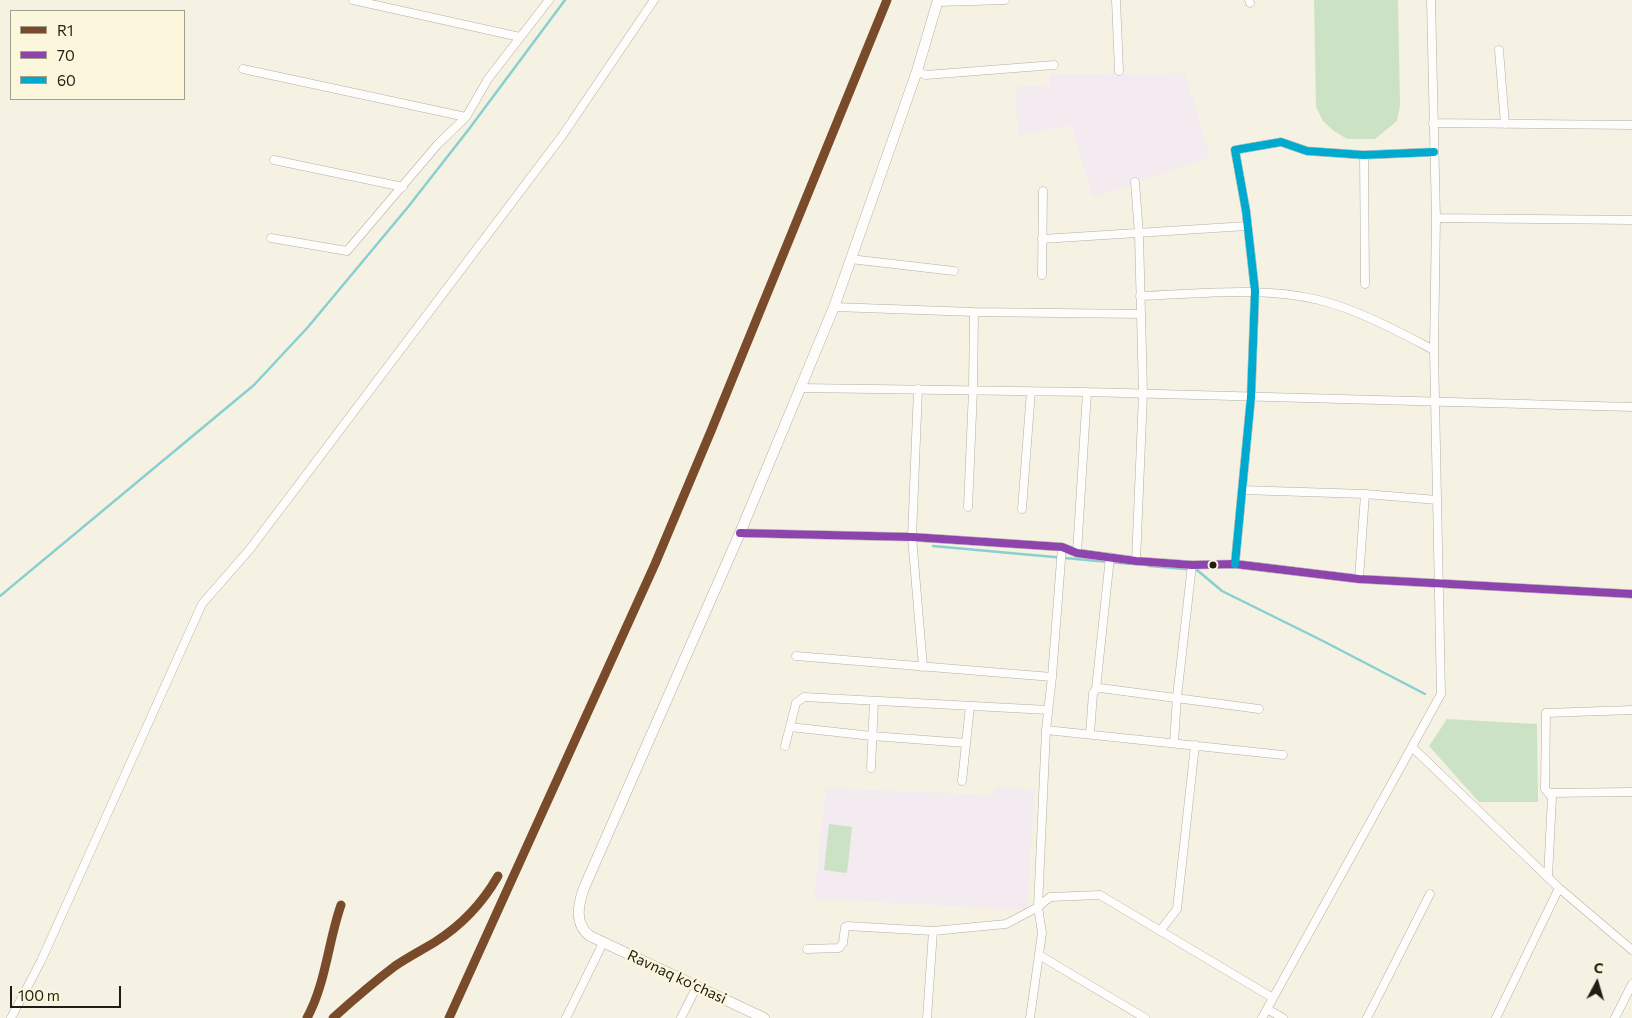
<!DOCTYPE html>
<html>
<head>
<meta charset="utf-8">
<style>
	body { margin:0 }
	#map { position:relative; width:1632px; height:1018px; overflow:hidden; background:#f5f2e3; font-family:Commissioner,sans-serif }
	canvas { display:block }
	.legend { position:absolute; left:10px; top:10px; width:175px; height:90px; box-sizing:border-box; background:#fcf6dc; border:1px solid #a49f8c; margin:0; padding:6px 9px; list-style:none; font-size:15px; color:#201d14 }
	.legend li { display:flex; align-items:center; gap:10px; height:25px }
	.legend b { width:25px; border:1px solid #a49f8c }
	.north { position:absolute; left:1572px; top:958px; width:50px; height:50px; -webkit-text-stroke:4px #fcf6dc; paint-order:stroke; rotate:6deg; font-size:14px; font-weight:700; line-height:20px; text-align:center; color:#201d14 }
	.north::after { content:''; display:block; margin:auto; width:18px; height:22px; background:#201d14; clip-path:polygon(50% 0,100% 100%,50% 72%,0 100%) }
	.scale { position:absolute; left:10px; top:986px; width:111px; height:22px; box-sizing:border-box; border:2px solid #201d14; border-top:0; padding-left:6px; font-size:15px; line-height:18px; white-space:nowrap; color:#201d14; -webkit-text-stroke:4px #fcf6dc; paint-order:stroke }
</style>
</head>
<body>
<div id="map">
<canvas width="1632" height="1018"></canvas>
<ul class="legend">
<li><b style="height:6px;background:#7a4b2a"></b>R1</li>
<li><b style="height:6px;background:#8e44ad"></b>70</li>
<li><b style="height:6px;background:#00a9ce"></b>60</li>
</ul>
<div class="north">С</div>
<div class="scale">100 m</div>
</div>
<script>
const c = document.querySelector('canvas').getContext('2d');
c.lineJoin = 'round';
function fillPath(path, color) { c.fillStyle = color; c.fill(path, 'evenodd'); }
function strokePath(path, color, width, dash) { c.strokeStyle = color; c.lineWidth = width; c.lineCap = dash ? 'butt' : 'round'; c.setLineDash(dash || []); c.stroke(path); }
function drawText(font, color, halo, rows, align = 'center') {
  c.font = font + ' Commissioner,sans-serif'; c.lineWidth = 5; c.setLineDash([]); c.textBaseline = 'middle'; c.strokeStyle = halo; c.fillStyle = color; for (const [text, x, y, turn = 0] of rows) {
    c.save(); c.translate(x, y); c.rotate((+turn || 0) * Math.PI / 180); c.textAlign = isNaN(turn) ? turn : align; if (halo) c.strokeText(text, 0, 0); c.fillText(text, 0, 0); c.restore();
  }
}
fillPath(new Path2D(`
	M1185,73L1210,157L1093,198L1071,125L1018,136L1015,87L1050,85V74Z
	M995,787L1035,790L1027,910L814,899L826,788L994,795Z`), '#f3ebf0');
fillPath(new Path2D(`
	M1314,0H1398L1400,106L1397,121L1375,139H1347L1334,131L1323,121L1316,107Z
	M1447,719L1537,724L1538,802H1479L1429,746Z
	M829,824L852,827L847,873L824,870Z`), '#cbe2c5');
strokePath(new Path2D(`
	M933,546L1131,564
	M1149,566L1197,570L1222,591L1321,640L1425,694
	M0,596L254,385L308,327L408,207L469,129L565,0`), '#86d1d0', 2.5);
const minor = new Path2D(`
	M353,0L520,37
	M1116,0L1119,71
	M1249,0L1250,3
	M938,2L1005,0
	M1499,50L1505,124
	M243,69L466,117
	M917,71L926,75L1054,65
	M1433,123L1632,125
	M1364,155L1365,284
	M274,160L403,187
	M1135,182L1139,234L1143,394L1136,561
	M1436,218L1632,220
	M271,238L347,251L438,144L466,117L488,79L549,0
	M1042,239L1247,226
	M850,259L954,271
	M1042,275L1043,191
	M1140,296C1198,294 1261,286 1319,300C1359,310 1397,331 1434,350
	M834,307L974,312L1141,314
	M801,388L1087,392L1632,407
	M918,389L912,537L923,667
	M1242,490L1365,494L1437,500
	M968,507L973,390L974,312
	M1022,509L1031,391
	M740,533L912,537L1062,547L1077,553L1136,561L1192,565L1235,564L1359,579L1632,594
	M1077,553L1087,392
	M1235,564L1251,397L1255,291L1246,211L1235,150L1281,142L1307,151L1364,155L1434,152
	M1359,579L1365,494
	M796,656L1052,677
	M1096,689L1110,557
	M790,727L872,736L966,743
	M1046,730L1283,755
	M1090,734L1093,693L1096,689L1100,688L1259,709
	M1174,743L1177,697L1192,565
	M785,746L796,703L804,697L1048,710
	M1412,747L1559,888L1632,950
	M871,768L874,701
	M962,781L970,706
	M1549,793L1632,792
	M1548,877L1552,797L1545,789L1546,713L1632,710
	M1160,931L1177,909L1195,745
	M807,949L839,948L843,943L845,927L847,926L933,931L1006,924L1038,907L1050,897L1100,895L1273,998
	M1039,955L1145,1018
	M1267,1009L1283,1018
	M11,1018L41,961L202,604L250,549L562,136L654,0
	M566,1018L603,943
	M681,1018L697,986
	M927,1018L933,931
	M1030,1018L1042,933L1038,907L1046,730L1052,677L1062,547
	M1262,1018L1441,694L1434,350L1436,218L1431,0
	M1367,1018L1430,894
	M1496,1018L1559,888
	M1615,1018L1632,984`);
const tertiary = new Path2D(`
	M764,1018L590,936C574,924 578,905 584,888L740,533L834,307L917,71L938,0`);
strokePath(minor, '#b1afa4', 9);
strokePath(tertiary, '#b1afa4', 11);
strokePath(minor, '#fefdfb', 8);
strokePath(tertiary, '#fefdfb', 10);
strokePath(new Path2D(`
	M740,533L912,537L1062,547L1077,553L1136,561L1192,565L1235,564L1359,579L1632,594`), '#8e44ad', 8);
strokePath(new Path2D(`
	M1235,564L1251,397L1255,291L1246,211L1235,150L1281,142L1307,151L1364,155L1434,152`), '#00a9ce', 8);
strokePath(new Path2D(`
	M307,1018C326,983 328,942 341,905
	M333,1018C353,1000 374,982 395,966C408,957 422,950 435,942C462,925 482,904 498,876
	M449,1018L655,564L711,431L887,0`), '#7a4b2a', 9);
for (const [x, y, r, color] of [
	[1213,565,4.5,"#201d14"]
]) { const dot = new Path2D(); dot.arc(x, y, r, 0, 2 * Math.PI); c.fillStyle = color; c.fill(dot); strokePath(dot, '#fcf6dc', 2); }
drawText('15px', '#201d14', '#fcf6dc', [
	["Ravnaq ko‘chasi",677,977,25]
]);
</script>
</body>
</html>
